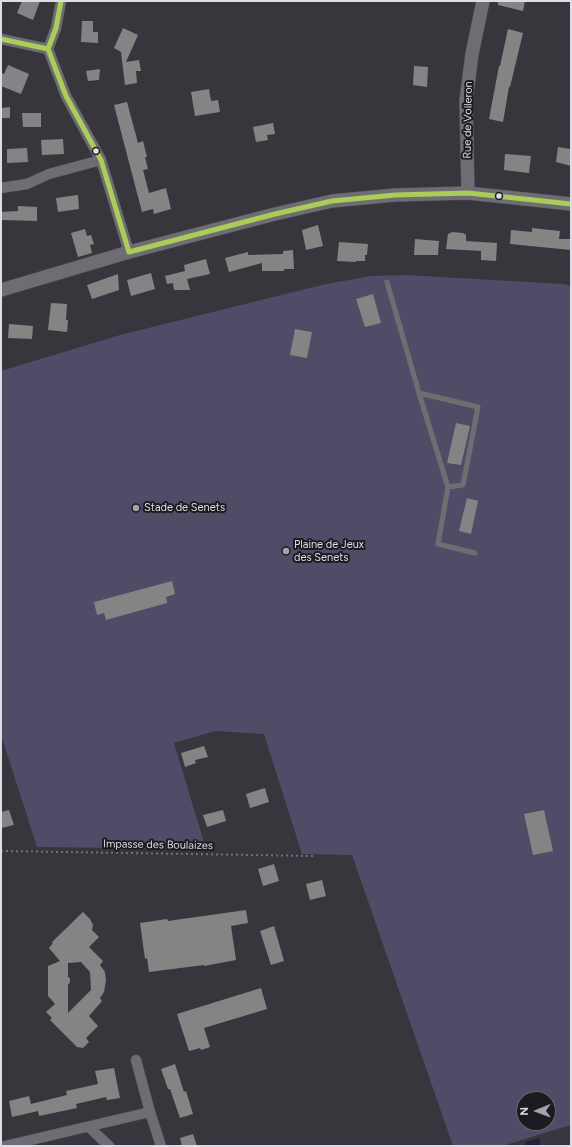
<!DOCTYPE html>
<html>
<head>
<meta charset="utf-8">
<style>
	body { margin:0 }
	#map { position:relative; width:572px; height:1147px; overflow:hidden; background:#37363d; font-family:Figtree,sans-serif }
	canvas { display:block }
	.frame { position:absolute; inset:0; border:2px solid #dddde5; pointer-events:none }
	.north { position:absolute; left:516px; top:1091px; width:40px; height:40px; box-sizing:border-box; background:#1c1b21; border:1px solid #69696f; border-radius:50%; rotate:269deg; font-size:11px; font-weight:700; line-height:16px; text-align:center; color:#dddde5 }
	.north::after { content:''; display:block; margin:auto; width:14px; height:18px; background:#a3a3aa; clip-path:polygon(50% 0,100% 100%,50% 72%,0 100%) }
</style>
</head>
<body>
<div id="map">
<canvas width="572" height="1147"></canvas>
<div class="frame"></div>
<div class="north">N</div>
</div>
<script>
const c = document.querySelector('canvas').getContext('2d');
c.lineJoin = 'round';
function fillPath(path, color) { c.fillStyle = color; c.fill(path, 'evenodd'); }
function strokePath(path, color, width, dash) { c.strokeStyle = color; c.lineWidth = width; c.lineCap = dash ? 'butt' : 'round'; c.setLineDash(dash || []); c.stroke(path); }
function drawText(font, color, halo, rows, align = 'center') {
  c.font = font + ' Figtree,sans-serif'; c.lineWidth = 4; c.setLineDash([]); c.textBaseline = 'middle'; c.strokeStyle = halo; c.fillStyle = color; for (const [text, x, y, turn = 0] of rows) {
    c.save(); c.translate(x, y); c.rotate((+turn || 0) * Math.PI / 180); c.textAlign = isNaN(turn) ? turn : align; if (halo) c.strokeText(text, 0, 0); c.fillText(text, 0, 0); c.restore();
  }
}
fillPath(new Path2D(`
	M407,275L563,284L571,286V1125L502,1146H453L352,855L302,854L264,734L215,731L174,743L206,849L37,847L1,735V371L120,335L326,284L371,276ZM524,1099H548V1123H524Z`), '#4e4c66');
fillPath(new Path2D(`
	M539,1138L541,1146H526L525,1142Z`), '#26213b');
fillPath(new Path2D(`
	M22,1H40L33,20L17,13Z
	M498,1H525L523,11L498,5Z
	M82,21H93V32H98V43L81,42Z
	M123,28L138,35L126,62L139,60L141,71H136L137,83L125,85L121,52L114,48Z
	M508,29L523,33L510,87H509L503,122L489,119L499,66H500Z
	M8,65L29,74L21,94L1,86V73L4,74Z
	M414,66L428,67L427,87L413,85Z
	M100,69L99,80L88,81L86,71Z
	M209,89L211,101L218,100L220,112L195,116L191,92Z
	M127,102L138,143L143,141L147,157H145L148,169L143,170L149,193L166,188L171,209L154,214L153,209L142,212L114,105Z
	M10,107V118H1V108Z
	M22,113H41V127H23Z
	M273,123L275,134L267,135L268,140L256,142L253,127Z
	M63,139L64,154L42,155L41,140Z
	M558,147L571,149V166L556,162Z
	M27,148L28,162L7,163V149Z
	M505,154L531,156L529,173L504,170Z
	M78,195L79,209L58,212L56,198Z
	M18,206L37,207V221L1,220V212L18,211Z
	M318,225L323,246L306,250L302,230Z
	M532,228L560,231L559,239H571V250L510,244L511,230L532,232Z
	M85,229L87,236L91,235L94,244L90,245L92,253L78,257L71,233Z
	M452,232L463,233L466,235V241L497,243L496,261L481,260V251L446,249L448,234Z
	M415,239L439,241L438,255H414Z
	M339,242L368,244L367,255H365V261H356V262L337,261Z
	M293,250L294,269H284V271H262V263L229,272L225,258L248,252V255L280,254H283V251Z
	M206,259L210,274L187,279L190,290H174L173,283L167,284L165,276L185,271L184,265Z
	M151,273L155,289L131,296L127,280Z
	M118,274L119,290L92,299L87,285Z
	M373,294L381,323L365,327L356,299Z
	M51,303L67,304L66,320H68L67,332L48,330Z
	M9,324L33,326L32,339L8,338Z
	M295,329L312,332L307,358L290,355Z
	M456,423L470,426L461,465L447,463Z
	M467,498L478,501L471,534L459,531Z
	M172,581L175,594L166,597L167,603L106,620L104,613L97,615L94,602Z
	M204,746L208,757L195,760L196,763L185,767L181,753Z
	M265,788L269,802L250,808L246,794Z
	M9,810L14,825L1,828V812Z
	M223,810L226,821L207,827L203,815Z
	M544,810L553,851L533,855L524,814Z
	M274,864L279,881L263,886L258,869Z
	M322,880L326,896L310,900L306,884Z
	M246,910L248,923L231,926L236,960L204,966V965L149,972L147,958L145,959L140,923L167,919L168,921Z
	M83,912L90,919L93,925L92,930L99,937L89,947L103,961L100,965L105,972L106,981L104,992L100,998L102,1001L89,1016L98,1026L86,1038L89,1042L83,1048L77,1047L50,1020L52,1018L46,1012L55,1004L48,996V966L60,961L49,948L53,943L52,942ZM81,962L90,972L91,990L68,1013V985L70,982V978L68,977V963Z
	M274,926L284,961L271,965L260,931Z
	M261,988L267,1009L204,1028L210,1047L201,1050L200,1048L189,1051L177,1014Z
	M175,1064L184,1092L186,1091L193,1114L180,1118L170,1089H168L161,1069Z
	M114,1068L120,1098L107,1100L106,1097L76,1104L77,1108L39,1116L38,1111L12,1117L9,1101L29,1096L31,1104L67,1095L66,1091L98,1084L95,1071Z
	M193,1134L197,1146H182L180,1138Z`), '#858484');
const service = new Path2D(`
	M387,282L419,393L448,487L438,544L475,553
	M419,393L478,407L463,485L448,487`);
const minor = new Path2D(`
	M1,39L48,49
	M48,49L66,96L101,160L129,252
	M48,49L56,28L61,1
	M1,188L27,184L49,174L101,160
	M136,1060L150,1112L161,1146
	M89,1127L109,1146
	M5,1146L150,1112`);
const tertiary = new Path2D(`
	M468,193L466,101L472,54L483,1
	M1,290L129,252L275,214L332,201L395,195L468,193L571,204`);
strokePath(service, '#55545a', 6);
strokePath(minor, '#55545a', 11);
strokePath(tertiary, '#55545a', 14);
strokePath(new Path2D(`
	M1,851L314,856`), '#727277', 2, [2, 3]);
strokePath(service, '#6e6d73', 5);
strokePath(minor, '#6e6d73', 10);
strokePath(tertiary, '#6e6d73', 13);
strokePath(new Path2D(`
	M1,39L48,49
	M48,49L66,96L101,160L129,252
	M48,49L56,28L61,1
	M129,252L275,214L332,201L395,195L468,193L571,204`), '#abcc59', 5);
for (const [x, y, r, color] of [
	[96,151,3.5,"#dddde5"],
	[499,196,3.5,"#dddde5"],
	[136,508,4,"#a3a3aa"],
	[286,551,4,"#a3a3aa"]
]) { const dot = new Path2D(); dot.arc(x, y, r, 0, 2 * Math.PI); c.fillStyle = color; c.fill(dot); strokePath(dot, '#1c1b21', 1.5); }
drawText('11px', '#dddde5', '#1c1b21', [
	["Rue de Volleron",468,120,-89],
	["Impasse des Boulaizes",158,845,1]
]);
drawText('11px', '#dddde5', '#1c1b21', [
	["Stade de Senets",144,508],
	["Plaine de Jeux",294,545],
	["des Senets",294,558]
], 'left');
</script>
</body>
</html>
